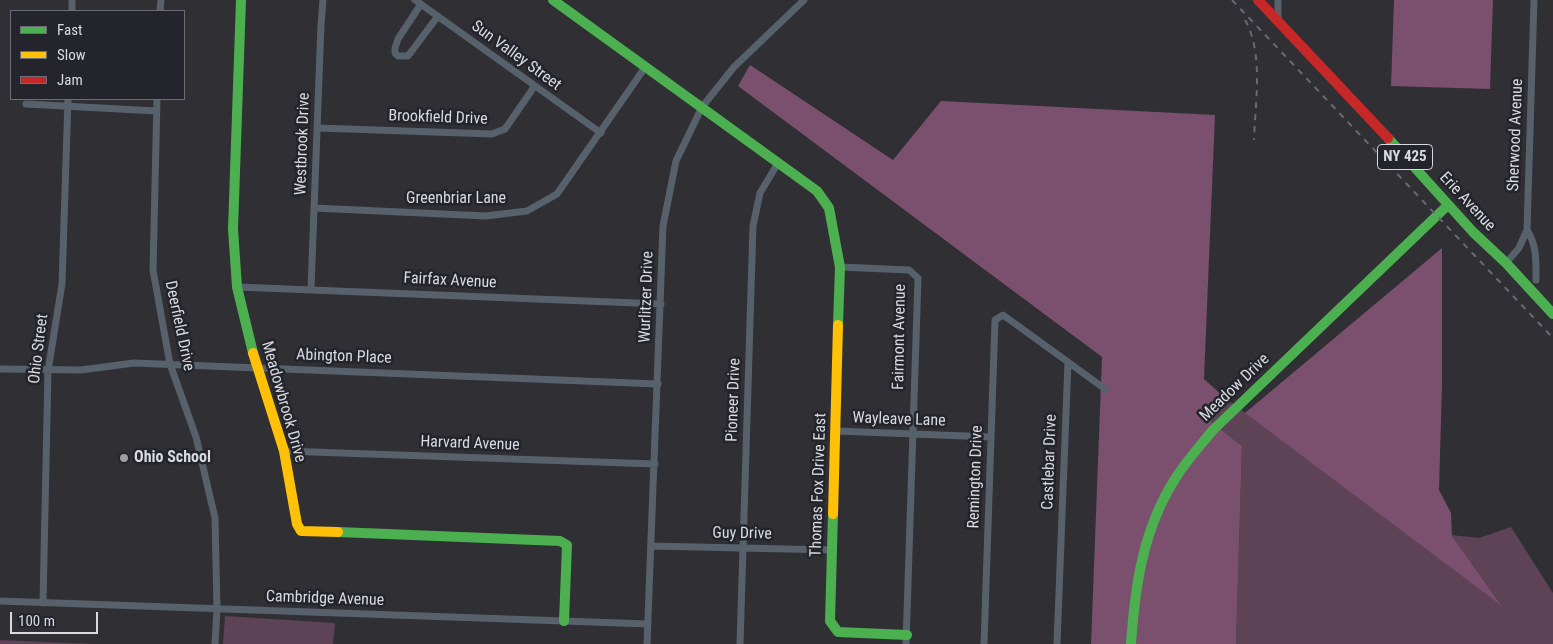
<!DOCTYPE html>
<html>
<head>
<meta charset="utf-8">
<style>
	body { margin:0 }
	#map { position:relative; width:1553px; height:644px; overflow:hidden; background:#2f2f34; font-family:"Roboto Condensed",sans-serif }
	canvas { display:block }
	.legend { position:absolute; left:10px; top:10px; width:175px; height:90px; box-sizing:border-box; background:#23242c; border:1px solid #6c6d74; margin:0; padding:6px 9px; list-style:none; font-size:15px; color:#d9dadf }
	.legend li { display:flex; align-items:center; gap:10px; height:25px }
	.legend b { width:25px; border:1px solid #6c6d74 }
	.scale { position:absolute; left:10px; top:612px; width:88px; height:22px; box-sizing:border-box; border:2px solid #d9dadf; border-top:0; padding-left:6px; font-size:15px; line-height:18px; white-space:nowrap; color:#d9dadf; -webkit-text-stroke:4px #23242c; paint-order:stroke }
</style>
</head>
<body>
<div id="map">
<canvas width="1553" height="644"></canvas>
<ul class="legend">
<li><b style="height:6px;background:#4caf50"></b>Fast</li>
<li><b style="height:6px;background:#ffc107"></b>Slow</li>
<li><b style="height:6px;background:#c62828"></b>Jam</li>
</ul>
<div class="scale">100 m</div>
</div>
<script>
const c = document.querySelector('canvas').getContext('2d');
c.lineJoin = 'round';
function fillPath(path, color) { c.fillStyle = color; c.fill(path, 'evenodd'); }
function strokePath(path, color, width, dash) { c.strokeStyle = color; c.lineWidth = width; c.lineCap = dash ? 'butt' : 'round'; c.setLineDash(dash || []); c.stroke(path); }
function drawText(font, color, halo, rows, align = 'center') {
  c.font = font + ' "Roboto Condensed",sans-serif'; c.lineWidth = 5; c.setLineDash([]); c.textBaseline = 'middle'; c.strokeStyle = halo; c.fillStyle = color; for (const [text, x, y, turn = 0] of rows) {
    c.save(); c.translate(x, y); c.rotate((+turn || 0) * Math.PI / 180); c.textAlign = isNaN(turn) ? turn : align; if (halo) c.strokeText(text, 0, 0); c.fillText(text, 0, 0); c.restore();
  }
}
fillPath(new Path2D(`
	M1224,397L1501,604L1451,535L1479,538L1511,527L1553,593V644H1236L1242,446L1206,418Z
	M225,616L335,623L333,644H223Z
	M0,640L96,644H0Z`), '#5d4355');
fillPath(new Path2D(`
	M1394,0H1493L1490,89L1391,86Z
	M750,65L893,160L941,101L1215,115L1204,379L1224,397L1206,418L1242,446L1236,644H1091L1102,357L738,86Z
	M1442,248V385L1439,490L1451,513L1452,536L1502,606L1245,413Z`), '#7a506e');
strokePath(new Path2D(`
	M415,0L601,133
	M421,4L398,39L395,48V53L398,56H408L438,16
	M72,11V0
	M160,11L161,0
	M1278,20V0
	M157,99L153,270L170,364L196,437L215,518L217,609L215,644
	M26,104L157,111
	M318,128L492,134L505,129L534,87
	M314,208L486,216L527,211L557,194L646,66
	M1527,230C1537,245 1536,262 1536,280
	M1506,263L1519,248L1527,230L1534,0
	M840,267L909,270L918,278L906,644
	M237,287L661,304
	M311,289L321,25L323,0
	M1068,362L1105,389
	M0,369L81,370L134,363L658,384
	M836,431L991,437
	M284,451L655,464
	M651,546L832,550
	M0,601L648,624
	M43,603L48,371L62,284L68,99
	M647,644L663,226L676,161L702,107L734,67L804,0
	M740,644L753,226L760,193L778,163
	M984,644L995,320L1003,315L1068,362L1057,644`), '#57616b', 7);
strokePath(new Path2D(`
	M241,0L233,229L237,287L253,353
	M553,0L817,191L829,208L840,267L838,325
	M1388,138L1473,232L1506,263L1553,314
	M833,514L830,621L838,632L907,635
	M338,532L560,541L567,545L564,621
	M1131,644C1135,586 1143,529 1175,479C1186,461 1200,446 1213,430L1448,205`), '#4caf50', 10);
strokePath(new Path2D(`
	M253,353L284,451L297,524L301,531L338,532
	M833,514L838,325`), '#ffc107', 10);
strokePath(new Path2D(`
	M1258,0L1388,138`), '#c62828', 10);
strokePath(new Path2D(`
	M1232,0L1553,338
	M1245,20C1264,53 1255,104 1254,140`), '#676c73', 2, [6, 6]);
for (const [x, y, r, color] of [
	[124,458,5,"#9e9ea3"]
]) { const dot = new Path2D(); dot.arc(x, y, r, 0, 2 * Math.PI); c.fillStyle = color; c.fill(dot); strokePath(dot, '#23242c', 2); }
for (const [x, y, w] of [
	[1405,157,55]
]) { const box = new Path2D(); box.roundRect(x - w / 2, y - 12.5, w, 25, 4); c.fillStyle = '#23242c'; c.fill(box); strokePath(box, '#d9dadf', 1); }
drawText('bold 15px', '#d9dadf', null, [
	["NY 425",1405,157]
]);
drawText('16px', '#d9dadf', '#23242c', [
	["Sun Valley Street",516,56,36],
	["Brookfield Drive",438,118,2],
	["Sherwood Avenue",1516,135,-88],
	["Westbrook Drive",303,144,-88],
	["Greenbriar Lane",456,199],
	["Erie Avenue",1467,202,47],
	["Fairfax Avenue",450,281,3],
	["Wurlitzer Drive",647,297,-88],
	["Deerfield Drive",179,326,78],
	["Fairmont Avenue",900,337,-89],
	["Ohio Street",39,349,-83],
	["Abington Place",344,357,2],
	["Meadow Drive",1235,388,-44],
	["Pioneer Drive",734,400,-88],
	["Meadowbrook Drive",283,402,74],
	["Wayleave Lane",899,420,2],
	["Harvard Avenue",470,444,2],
	["Castlebar Drive",1050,462,-88],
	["Remington Drive",976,477,-88],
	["Thomas Fox Drive East",819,485,-88],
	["Guy Drive",742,534,1],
	["Cambridge Avenue",325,599,2]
]);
drawText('bold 16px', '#d9dadf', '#23242c', [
	["Ohio School",134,458]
], 'left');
</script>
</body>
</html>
